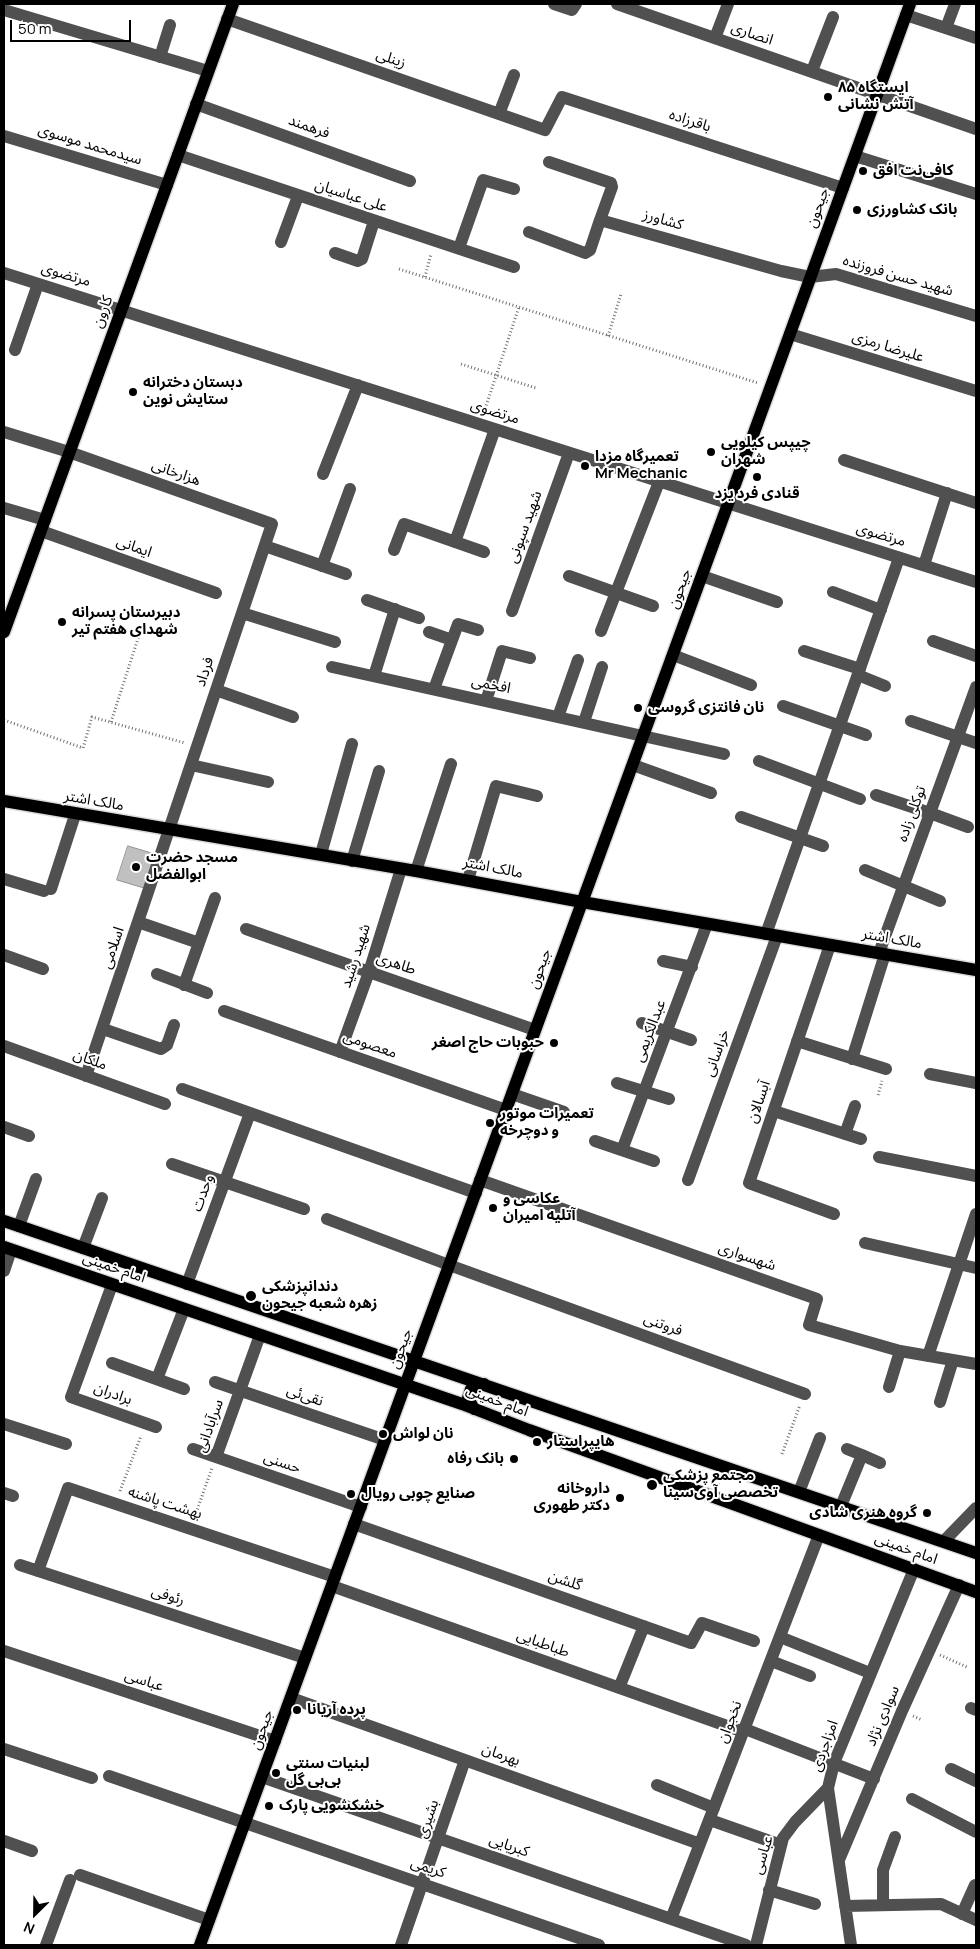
<!DOCTYPE html>
<html>
<head>
<meta charset="utf-8">
<style>
	body { margin:0 }
	#map { position:relative; width:980px; height:1949px; overflow:hidden; background:#fff; font-family:Manrope,sans-serif }
	canvas { display:block }
	.frame { position:absolute; inset:0; border:5px solid #000; pointer-events:none }
	.north { position:absolute; left:10px; top:1889px; width:50px; height:50px; -webkit-text-stroke:4px #fff; paint-order:stroke; rotate:203deg; font-size:14px; font-weight:700; line-height:20px; text-align:center; color:#000 }
	.north::after { content:''; display:block; margin:auto; width:18px; height:22px; background:#000; clip-path:polygon(50% 0,100% 100%,50% 72%,0 100%) }
	.scale { position:absolute; left:10px; top:20px; width:121px; height:22px; box-sizing:border-box; border:2px solid #000; border-top:0; padding-left:6px; font-size:15px; line-height:18px; white-space:nowrap; color:#000; -webkit-text-stroke:4px #fff; paint-order:stroke }
</style>
</head>
<body>
<div id="map">
<canvas width="980" height="1949"></canvas>
<div class="frame"></div>
<div class="north">N</div>
<div class="scale">50 m</div>
</div>
<script>
const c = document.querySelector('canvas').getContext('2d');
c.lineJoin = 'round';
function fillPath(path, color) { c.fillStyle = color; c.fill(path, 'evenodd'); }
function strokePath(path, color, width, dash) { c.strokeStyle = color; c.lineWidth = width; c.lineCap = dash ? 'butt' : 'round'; c.setLineDash(dash || []); c.stroke(path); }
function drawText(font, color, halo, rows, align = 'center') {
  c.font = font + ' Manrope,"Noto Sans Arabic",sans-serif'; c.lineWidth = 4; c.setLineDash([]); c.textBaseline = 'middle'; c.strokeStyle = halo; c.fillStyle = color; for (const [text, x, y, turn = 0] of rows) {
    c.save(); c.translate(x, y); c.rotate((+turn || 0) * Math.PI / 180); c.textAlign = isNaN(turn) ? turn : align; if (halo) c.strokeText(text, 0, 0); c.fillText(text, 0, 0); c.restore();
  }
}
const building = new Path2D(`
	M128,846L155,854L144,888L117,880Z`);
fillPath(building, '#c0c0c0');
strokePath(building, '#949494', 1);
const major = new Path2D(`
	M4,632L233,4
	M4,801L416,871L582,902L976,970
	M4,1221L976,1553
	M4,1247L462,1404L529,1430L976,1592
	M474,1409L468,1398L471,1389L484,1384
	M200,1945L728,504L910,4`);
strokePath(major, '#dbdbdb', 15);
strokePath(new Path2D(`
	M399,269L758,383
	M425,277L431,254
	M608,336L621,294
	M461,364L536,388
	M484,412L519,307
	M4,720L83,748L92,717L185,743
	M111,722L144,620
	M878,1095L882,1081
	M782,1454L800,1405
	M120,1491L141,1436
	M195,1516L212,1468
	M940,1655L967,1667
	M913,1716L922,1720`), '#727272', 3, [1, 2.5]);
strokePath(new Path2D(`
	M554,4L572,10L576,4
	M617,4L976,129
	M4,10L208,71
	M906,15L976,38
	M227,19L545,130L562,97L843,188
	M946,28L955,4
	M715,38L728,4
	M160,57L170,25
	M812,71L833,17
	M196,104L410,181
	M499,114L514,75
	M4,136L167,185
	M178,155L514,267
	M855,156L976,194
	M549,162L611,183L612,187L600,220
	M529,232L585,253L590,250L600,220L781,271L810,277L836,274L976,316
	M281,242L298,196
	M459,248L483,180L514,189
	M335,253L358,261L362,259L374,221
	M4,273L976,582
	M790,334L976,391
	M15,350L38,284
	M4,432L69,452L272,524L86,1076
	M844,460L976,503
	M323,474L358,385
	M4,508L45,520
	M41,531L216,593
	M455,542L495,429
	M265,546L346,574
	M394,550L404,524L484,552
	M924,565L947,493
	M322,566L350,489
	M569,576L653,606
	M702,576L777,602
	M833,592L881,610
	M367,600L419,618
	M512,611L569,453
	M242,613L335,642
	M601,631L659,482
	M429,632L452,640
	M933,641L976,656
	M804,651L860,669
	M673,655L751,685
	M332,667L724,754
	M858,675L885,686
	M374,676L395,609
	M434,689L458,624L478,630
	M216,690L293,717
	M486,701L502,651L530,658
	M783,706L866,735
	M558,717L578,660
	M911,721L976,743
	M584,722L602,667
	M759,761L860,799
	M191,765L268,782
	M633,765L711,793
	M876,795L930,813L968,827
	M741,817L823,846
	M321,854L352,744
	M352,861L379,771
	M865,870L940,901
	M416,871L451,764
	M4,879L44,891
	M468,880L496,786L537,796
	M51,889L75,815
	M138,922L199,943
	M246,929L535,1030
	M766,934L899,558
	M830,945L749,1183L834,1214
	M879,953L976,687
	M4,955L43,969
	M663,961L692,967
	M157,974L207,993
	M184,985L215,898
	M224,1011L506,1110
	M642,1023L691,1040
	M103,1029L161,1049L167,1045L174,1025
	M797,1041L886,1069
	M4,1046L165,1104
	M340,1052L369,972L401,869
	M852,1059L885,954
	M930,1074L976,1083
	M617,1083L669,1099
	M182,1089L476,1193
	M512,1094L564,1112
	M774,1111L861,1139
	M4,1127L29,1136
	M845,1134L855,1106
	M595,1141L654,1161
	M622,1150L707,924
	M879,1157L976,1176
	M172,1164L304,1209
	M480,1180L817,1299L809,1325L900,1351L976,1364
	M688,1180L777,936
	M327,1219L449,1265L805,1394
	M19,1226L36,1179
	M865,1243L976,1268
	M83,1248L102,1198
	M4,1271L11,1250
	M187,1284L250,1113
	M112,1285L71,1397L156,1427
	M928,1356L976,1214
	M112,1363L184,1389
	M157,1379L184,1309
	M215,1382L385,1440
	M889,1387L900,1351
	M940,1402L953,1360
	M4,1424L66,1444
	M193,1449L361,1507
	M847,1449L862,1455
	M216,1457L260,1335
	M799,1492L820,1438
	M4,1493L13,1496
	M841,1506L862,1455L880,1463
	M354,1524L691,1643L702,1623L754,1641
	M944,1541L976,1508
	M20,1565L305,1658
	M38,1571L68,1488L335,1577
	M332,1586L744,1732
	M780,1637L870,1673
	M4,1651L275,1741
	M771,1661L810,1676
	M619,1688L644,1626
	M291,1698L700,1844
	M971,1708L976,1710
	M745,1729L874,1779
	M4,1749L92,1778
	M951,1769L976,1781
	M109,1776L599,1945
	M262,1777L746,1945
	M657,1785L714,1808
	M912,1799L976,1832
	M710,1820L781,1845
	M4,1841L32,1851
	M839,1860L902,1711L959,1585
	M80,1875L209,1920
	M769,1890L815,1904
	M883,1905V1870L895,1837
	M845,1906L941,1904L976,1920
	M962,1914L975,1885
	M671,1919L819,1535
	M46,1945L70,1880
	M401,1945L465,1760
	M756,1945L783,1838L795,1822L828,1788
	M851,1945L828,1788L834,1763L914,1569`), '#505050', 12);
strokePath(major, '#000', 12);
for (const [x, y, r, color] of [
	[828,97,5,"#000"],
	[863,171,5,"#000"],
	[857,210,5,"#000"],
	[133,392,5,"#000"],
	[711,452,5,"#000"],
	[585,466,5,"#000"],
	[757,477,5,"#000"],
	[62,622,5,"#000"],
	[638,708,5,"#000"],
	[136,867,5,"#000"],
	[554,1043,5,"#000"],
	[490,1123,5,"#000"],
	[493,1208,5,"#000"],
	[251,1296,6,"#000"],
	[383,1434,5,"#000"],
	[537,1442,5,"#000"],
	[514,1459,5,"#000"],
	[652,1485,6,"#000"],
	[351,1494,5,"#000"],
	[620,1498,5,"#000"],
	[927,1513,5,"#000"],
	[297,1710,5,"#000"],
	[276,1773,5,"#000"],
	[269,1806,5,"#000"]
]) { const dot = new Path2D(); dot.arc(x, y, r, 0, 2 * Math.PI); c.fillStyle = color; c.fill(dot); strokePath(dot, '#fff', 2); }
drawText('15px', '#000', '#fff', [
	["انصاری",752,34,19],
	["زینلی",391,59,19],
	["باقرزاده",690,121,18],
	["فرهمند",309,127,20],
	["سیدمحمد موسوی",90,145,17],
	["علی عباسیان",351,196,18],
	["جیحون",818,208,-70],
	["کشاورز",663,220,16],
	["مرتضوی",66,275,17],
	["شهید حسن فروزنده",898,276,16],
	["کارون",103,312,-70],
	["علیرضا رمزی",888,347,17],
	["مرتضوی",495,412,18],
	["هزارخانی",176,473,20],
	["شهید سپونی",525,527,-70],
	["مرتضوی",881,535,17],
	["ایمانی",134,547,20],
	["جیحون",680,589,-70],
	["فرداد",205,672,-72],
	["افخمی",491,685,12],
	["مالک اشتر",94,801,10],
	["توکلی زاده",912,814,-70],
	["مالک اشتر",493,868,11],
	["مالک اشتر",892,939,10],
	["اسلامی",113,948,-71],
	["شهید رشید",356,956,-72],
	["طاهری",396,964,19],
	["جیحون",540,969,-70],
	["عبدالکریمی",650,1031,-69],
	["معصومی",370,1045,19],
	["خراسانی",717,1053,-70],
	["ملکان",90,1060,20],
	["آبسالان",759,1102,-71],
	["وحدت",203,1193,-70],
	["شهسواری",747,1257,19],
	["امام خمینی",114,1268,19],
	["فروتنی",663,1325,20],
	["جیحون",401,1349,-70],
	["برادران",113,1394,20],
	["نقی‌ئی",305,1396,19],
	["امام خمینی",497,1401,21],
	["سرآبادانی",210,1426,-70],
	["حسنی",282,1463,19],
	["بهشت پاشنه",165,1503,18],
	["امام خمینی",906,1549,20],
	["گلشن",565,1581,19],
	["رئوفی",168,1596,18],
	["طباطبایی",543,1644,20],
	["عباسی",144,1681,18],
	["سوادی نژاد",883,1716,-67],
	["نخجوان",730,1722,-69],
	["جیحون",262,1730,-70],
	["امزاجردی",825,1746,-70],
	["بهرمان",501,1755,20],
	["بشیری",428,1819,-71],
	["کبریایی",509,1846,19],
	["عباسی",763,1855,-73],
	["کریمی",428,1868,19]
]);
drawText('bold 15px', '#000', '#fff', [
	["ایستگاه ۸۵",838,88],
	["آتش نشانی",838,105],
	["کافی‌نت افق",873,171],
	["بانک کشاورزی",867,210],
	["دبستان دخترانه",143,383],
	["ستایش نوین",143,400],
	["چیپس کیلویی",721,443],
	["شهران",721,460],
	["تعمیرگاه مزدا",595,457],
	["Mr Mechanic",595,474],
	["قنادی فرد یزد",757,494,"center"],
	["دبیرستان پسرانه",72,613],
	["شهدای هفتم تیر",72,630],
	["نان فانتزی گروسی",648,708],
	["مسجد حضرت",146,858],
	["ابوالفضل",146,875],
	["حبوبات حاج اصغر",544,1043,"right"],
	["تعمیرات موتور",500,1114],
	["و دوچرخه",500,1131],
	["عکاسی و",503,1199],
	["آتلیه امیران",503,1216],
	["دندانپزشکی",262,1287],
	["زهره شعبه جیحون",262,1304],
	["نان لواش",393,1434],
	["هایپراستار",547,1442],
	["بانک رفاه",504,1459,"right"],
	["مجتمع پزشکی",663,1476],
	["تخصصی آوی‌سینا",663,1493],
	["داروخانه",610,1489,"right"],
	["دکتر طهوری",610,1506,"right"],
	["صنایع چوبی رویال",361,1494],
	["گروه هنری شادی",917,1513,"right"],
	["پرده آریانا",307,1710],
	["لبنیات سنتی",286,1764],
	["بی‌بی گل",286,1781],
	["خشکشویی پارک",279,1806]
], 'left');
</script>
</body>
</html>
